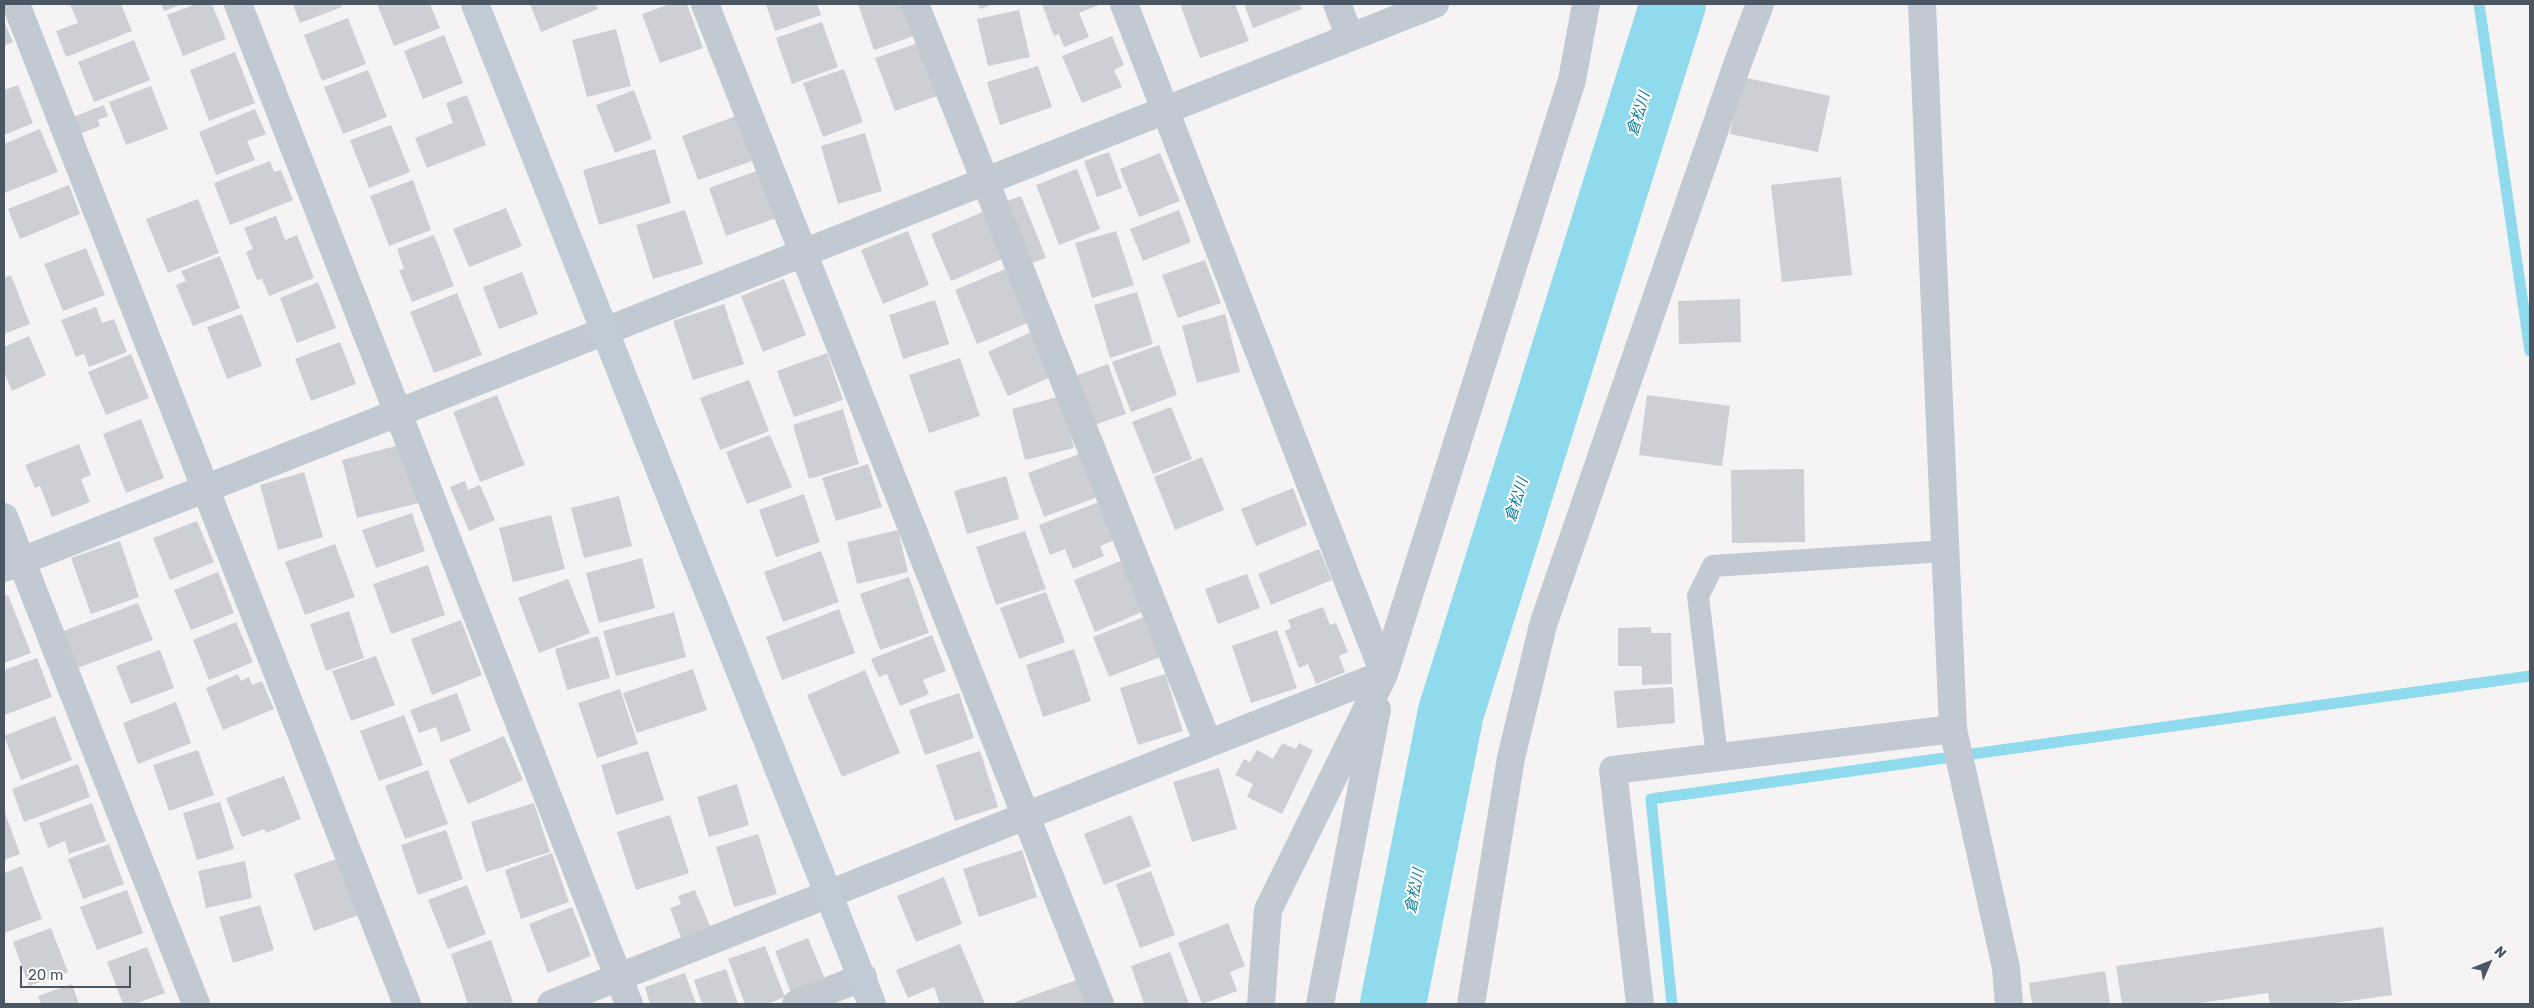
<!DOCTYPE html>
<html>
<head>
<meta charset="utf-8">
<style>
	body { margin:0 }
	#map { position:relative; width:2534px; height:1008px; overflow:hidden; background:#f5f3f3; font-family:Rubik,sans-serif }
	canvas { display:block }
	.frame { position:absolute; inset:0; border:5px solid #4a5661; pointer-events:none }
	.north { position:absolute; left:2464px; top:938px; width:50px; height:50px; -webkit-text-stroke:4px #fff; paint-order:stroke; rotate:46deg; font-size:14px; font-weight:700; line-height:20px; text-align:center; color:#4a5661 }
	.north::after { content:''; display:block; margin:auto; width:18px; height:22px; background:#4a5661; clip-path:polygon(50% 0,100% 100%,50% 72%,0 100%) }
	.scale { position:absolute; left:20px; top:966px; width:111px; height:22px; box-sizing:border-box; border:2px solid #4a5661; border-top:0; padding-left:6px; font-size:15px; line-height:18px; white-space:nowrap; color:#4a5661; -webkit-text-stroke:4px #fff; paint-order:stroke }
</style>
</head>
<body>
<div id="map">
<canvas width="2534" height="1008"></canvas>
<div class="frame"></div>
<div class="north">N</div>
<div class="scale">20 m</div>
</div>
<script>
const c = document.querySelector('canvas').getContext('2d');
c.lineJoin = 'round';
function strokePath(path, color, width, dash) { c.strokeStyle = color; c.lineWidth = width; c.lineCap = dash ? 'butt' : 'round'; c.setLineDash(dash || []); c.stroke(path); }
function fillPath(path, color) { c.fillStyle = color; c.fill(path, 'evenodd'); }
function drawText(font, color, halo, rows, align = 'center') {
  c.font = font + ' Rubik,"Noto Sans JP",sans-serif'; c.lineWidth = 4; c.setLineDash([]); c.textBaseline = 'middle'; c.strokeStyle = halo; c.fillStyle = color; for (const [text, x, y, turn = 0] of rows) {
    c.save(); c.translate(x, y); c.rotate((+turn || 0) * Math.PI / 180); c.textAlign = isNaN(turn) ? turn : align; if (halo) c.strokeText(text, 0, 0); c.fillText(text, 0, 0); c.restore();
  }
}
strokePath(new Path2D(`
	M2479,4L2530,351
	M1672,1004L1651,799L2530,676`), '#90daee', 11);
strokePath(new Path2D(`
	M1393,1004L1451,712L1673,4`), '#90daee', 66);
fillPath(new Path2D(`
	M70,4H121L132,31L66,57L56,31L78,23Z
	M161,4H183L164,11Z
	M196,4H212L226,39L183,56L167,15Z
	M293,4H341L342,7L300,23Z
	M377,4H430L440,28L394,46Z
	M530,4H596L598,9L541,32Z
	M670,4H687L703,48L660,63L642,14Z
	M766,4H817L821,15L775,31Z
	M858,4H905L916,35L874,50Z
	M978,4H994L980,9Z
	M1042,4H1102L1079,13L1089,37L1064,47L1059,34L1054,36Z
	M1180,4H1235L1249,41L1200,58Z
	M1244,4H1300L1302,9L1253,28Z
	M1019,10L1030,57L988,66L977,19Z
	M348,18L366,64L322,81L304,35Z
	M4,21L13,42L4,46Z
	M822,22L838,67L792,84L776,38Z
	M616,29L631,86L587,97L572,40Z
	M444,35L463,83L423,99L404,51Z
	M1112,36L1124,65L1114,70L1122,87L1082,103L1062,56Z
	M134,40L150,80L94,102L78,62Z
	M918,43L937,96L895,111L875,58Z
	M235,52L255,103L209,121L190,70Z
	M1038,66L1052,107L1000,125L987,82Z
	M844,69L863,122L823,137L803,83Z
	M368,70L387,117L343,134L324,87Z
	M1742,77L1830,96L1818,152L1730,134Z
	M18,85L33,123L4,135V90Z
	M151,86L168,129L126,145L109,102Z
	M634,90L652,139L615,153L596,105Z
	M467,95L486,145L427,168L415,138L453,123L446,103Z
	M104,105L108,116L98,120L100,126L79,134L73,117Z
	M255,109L266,134L247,141L255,160L216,175L199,132Z
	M736,116L752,161L698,180L682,136Z
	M391,125L410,172L369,188L350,140Z
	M40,129L58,172L4,193V144Z
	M865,133L882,191L838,204L821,146Z
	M655,149L671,203L599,225L583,170Z
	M1109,152L1122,188L1097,197L1084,161Z
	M1160,153L1180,201L1139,217L1120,169Z
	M270,161L274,172L281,170L293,200L230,225L214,183Z
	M1077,169L1100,229L1059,245L1036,185Z
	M759,170L776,218L726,236L709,188Z
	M1841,177L1852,275L1782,282L1771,185Z
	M413,180L431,230L389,246L370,196Z
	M69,185L80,214L20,239L8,209Z
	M1021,196L1046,258L1032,263L1007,201Z
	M198,199L219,253L168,273L146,219Z
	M506,208L522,246L469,267L453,229Z
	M685,210L703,264L653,279L636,225Z
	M987,210L1007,257L951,281L931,234Z
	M1179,210L1191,242L1143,261L1130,229Z
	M276,216L285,240L297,235L314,278L269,296L262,279L257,280L246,252L253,249L244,228Z
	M908,231L929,285L883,304L861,250Z
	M1116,231L1134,285L1092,298L1075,243Z
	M434,235L454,286L412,302L399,270L404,269L397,249Z
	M86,248L105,295L63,311L44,264Z
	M220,256L240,308L193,326L176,285L186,281L181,271Z
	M1205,260L1221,303L1178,318L1162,275Z
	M1008,268L1030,322L977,344L955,290Z
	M522,272L538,314L499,329L483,287Z
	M11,275L30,324L4,334V278Z
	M784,279L806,335L763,352L741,296Z
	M318,282L336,328L297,343L280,298Z
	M1137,292L1153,344L1110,358L1094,305Z
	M457,293L482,355L434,373L410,312Z
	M1740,299L1741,342L1679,344L1678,301Z
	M935,300L949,344L903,359L889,315Z
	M724,304L744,364L693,380L673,321Z
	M96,307L102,323L114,319L127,352L89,367L84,354L76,357L61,320Z
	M242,314L262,366L227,379L207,327Z
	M1225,314L1240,372L1197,383L1182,326Z
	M1031,332L1051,377L1008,396L988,352Z
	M29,336L46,375L12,391L4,372V347Z
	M340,342L356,384L311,401L295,359Z
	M1159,345L1177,395L1131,412L1112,362Z
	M827,353L843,400L794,417L777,371Z
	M131,354L149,398L106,415L88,372Z
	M960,358L980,416L929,433L909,375Z
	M1108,364L1126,414L1094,425L1075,376Z
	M749,380L769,431L720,450L700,398Z
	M497,395L525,465L480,482L453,412Z
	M1647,395L1730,406L1722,466L1639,455Z
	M1061,396L1074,448L1025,460L1012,409Z
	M1171,407L1192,459L1153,474L1132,422Z
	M843,409L859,464L809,479L793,425Z
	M141,419L164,478L126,493L103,434Z
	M770,435L792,487L747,504L726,452Z
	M79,444L91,475L81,479L90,502L52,517L40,486L35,488L25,465Z
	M404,444L419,503L357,518L342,460Z
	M1082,453L1098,497L1044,517L1028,473Z
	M1202,457L1224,510L1175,530L1154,477Z
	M868,464L882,507L836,521L822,478Z
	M1804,469L1805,542L1732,543L1731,470Z
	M304,472L323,537L278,550L260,485Z
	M1006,476L1019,519L967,534L954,491Z
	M465,481L468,490L480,485L495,520L469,531L450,487Z
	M1293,488L1307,525L1256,546L1241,509Z
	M804,494L820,542L776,557L759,510Z
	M619,496L632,546L584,558L571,508Z
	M1099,502L1115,540L1100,546L1104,556L1073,569L1065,549L1050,555L1039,525Z
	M412,513L425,551L376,568L362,530Z
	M551,515L565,569L513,582L499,528Z
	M197,521L214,562L170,580L153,538Z
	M898,530L908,572L857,584L847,542Z
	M1025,531L1046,589L996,605L976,547Z
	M120,541L139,597L91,614L71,558Z
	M335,544L355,597L305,615L285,562Z
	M1319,549L1332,580L1271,605L1258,574Z
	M821,551L839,602L783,622L764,572Z
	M642,558L655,608L599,623L586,573Z
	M1123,560L1144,611L1095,632L1074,580Z
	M428,565L445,615L391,634L373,584Z
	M218,572L234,613L191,630L174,590Z
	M1247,574L1260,608L1218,624L1205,589Z
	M909,577L929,633L880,650L860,594Z
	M568,579L590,633L539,653L518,598Z
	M1046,592L1065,642L1019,659L1000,608Z
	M8,595L31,653L4,663V596Z
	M138,603L153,640L72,670L58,633Z
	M1323,607L1330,625L1336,623L1348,652L1339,656L1345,672L1316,684L1308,664L1299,668L1285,631L1291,628L1288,620Z
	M839,609L855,653L782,680L766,637Z
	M349,611L364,658L326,671L310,624Z
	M674,612L686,657L616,676L603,631Z
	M1144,617L1160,657L1109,677L1093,637Z
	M461,620L482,675L432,695L411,639Z
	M236,622L253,662L209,680L193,640Z
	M1651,627V633H1671L1672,684L1642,685V666H1618V628Z
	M1277,630L1297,688L1251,703L1232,646Z
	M932,635L946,671L923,680L929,694L900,706L887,674L879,677L871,659Z
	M598,636L610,678L567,690L555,649Z
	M1074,649L1091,701L1043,717L1026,665Z
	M160,650L174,688L131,704L116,666Z
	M376,656L395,705L351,721L332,671Z
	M37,658L52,697L4,715V670Z
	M693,669L707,710L637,733L623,693Z
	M865,670L900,753L842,777L807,695Z
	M238,674L241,681L249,677L252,685L262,681L274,709L223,730L206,688Z
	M1165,674L1183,731L1138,745L1120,688Z
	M1673,687L1675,723L1617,728L1614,691Z
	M620,689L638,744L597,758L578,703Z
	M457,693L471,731L441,742L436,727L419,733L410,710Z
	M959,693L974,738L925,755L909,710Z
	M176,702L191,743L138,764L123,723Z
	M404,715L423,765L379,781L360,731Z
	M55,716L72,760L21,780L4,736Z
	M504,736L523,780L468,804L449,760Z
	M1282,743L1296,749L1299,743L1313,750L1282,814L1247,797L1253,784L1235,775L1244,759L1250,762L1257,750L1273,759Z
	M198,750L214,795L169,811L153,765Z
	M648,751L664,800L616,815L601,765Z
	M980,751L998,807L955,821L936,765Z
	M78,764L90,797L24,822L12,789Z
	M1219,768L1237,829L1192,842L1173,782Z
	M428,770L448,824L405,839L385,786Z
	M284,776L301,819L266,833L264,829L242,837L226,798Z
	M737,784L749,825L709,837L697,797Z
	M220,802L234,849L197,860L183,813Z
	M92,803L106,841L69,854L65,841L48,848L39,823Z
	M534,803L550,852L486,872L471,822Z
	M4,810L20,854L4,860Z
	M670,815L689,873L636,890L617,832Z
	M1131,815L1151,866L1104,885L1084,834Z
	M446,830L463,879L418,895L401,845Z
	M758,834L777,894L734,907L716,847Z
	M109,844L124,884L83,899L68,859Z
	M1022,850L1037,897L979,917L963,869Z
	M552,853L569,902L521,919L505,870Z
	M339,858L359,915L314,931L294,874Z
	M245,861L252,898L206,908L198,871Z
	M22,866L42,919L4,933V873Z
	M1151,871L1175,935L1140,948L1116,884Z
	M944,877L962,924L916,942L897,896Z
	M467,885L486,934L448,949L428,900Z
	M127,890L143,933L97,950L80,907Z
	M695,890L710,926L681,938L670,908L681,904L678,896Z
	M260,905L274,950L233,963L219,917Z
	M572,907L591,956L548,973L529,924Z
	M1228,923L1245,966L1230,972L1237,991L1202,1004L1178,943Z
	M2383,927L2392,995L2328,1004H2270L2268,993L2193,1004H2122L2116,966Z
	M51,928L68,972L29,986L13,942Z
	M808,938L827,984L793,998L775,951Z
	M491,940L513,1002L506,1004H468L451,954Z
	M960,944L985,1004H940L934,987L908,998L896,970Z
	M765,946L785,997L767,1004H745L728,959Z
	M147,947L165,993L135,1004H123L107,962Z
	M1170,952L1189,1004H1144L1131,966Z
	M726,969L738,1004H702L694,980Z
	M2105,971L2110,1004H2032L2029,983Z
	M685,973L696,1004H650L645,987Z
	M1076,980L1085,1004H1015V1002Z
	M72,984L79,1004H41L38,996Z`), '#cdcfd5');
strokePath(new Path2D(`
	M1717,757L1698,596L1713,566L1945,551`), '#c1cad2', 22);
strokePath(new Path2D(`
	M16,4L407,1004
	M238,4L629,1004
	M705,4L1100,1004
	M915,4L1208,743
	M1124,4L1384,674L1268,910L1261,1004
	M1337,4L1350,37
	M1922,4L1953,729L2006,968L2009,1004
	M4,517L196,1004
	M4,568L1435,4
	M551,1004L1384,674L1572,80L1586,4
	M796,1004L863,977
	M1320,1004L1377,709
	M1471,1004L1511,758L1543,625L1737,65L1760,4
	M1640,1004L1613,770L1953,729`), '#c1cad2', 28);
strokePath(new Path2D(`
	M475,4L872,1004`), '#c1cbd6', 28);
drawText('italic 15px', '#0c7c9b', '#fff', [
	["倉松川",1639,114,-73],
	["倉松川",1517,500,-73],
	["倉松川",1415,891,-79]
]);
</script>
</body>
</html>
